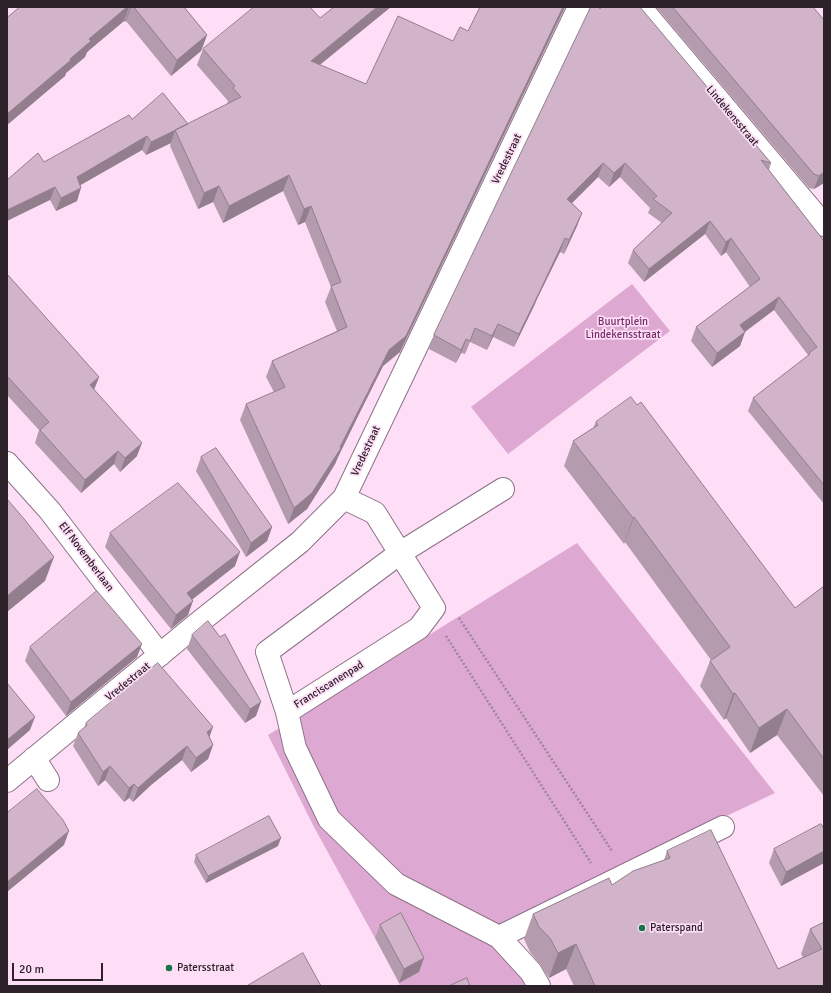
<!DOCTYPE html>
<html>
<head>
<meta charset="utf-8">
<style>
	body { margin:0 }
	#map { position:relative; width:831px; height:993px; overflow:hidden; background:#fddef6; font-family:Signika,sans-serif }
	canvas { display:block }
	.frame { position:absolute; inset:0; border:8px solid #2d222a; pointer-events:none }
	.scale { position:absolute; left:12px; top:963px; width:91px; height:18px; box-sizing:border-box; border:2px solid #2d222a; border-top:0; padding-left:5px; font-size:12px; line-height:14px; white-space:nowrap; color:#2d222a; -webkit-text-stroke:3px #fddef6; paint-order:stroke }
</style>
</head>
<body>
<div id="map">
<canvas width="831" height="993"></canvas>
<div class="frame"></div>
<div class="scale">20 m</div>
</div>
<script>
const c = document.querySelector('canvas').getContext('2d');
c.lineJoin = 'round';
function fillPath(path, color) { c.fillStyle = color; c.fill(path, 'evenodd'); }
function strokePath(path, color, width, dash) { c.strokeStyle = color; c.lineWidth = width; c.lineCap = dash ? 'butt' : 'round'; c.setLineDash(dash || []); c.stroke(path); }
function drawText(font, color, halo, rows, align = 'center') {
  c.font = font + ' Signika,sans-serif'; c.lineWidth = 3.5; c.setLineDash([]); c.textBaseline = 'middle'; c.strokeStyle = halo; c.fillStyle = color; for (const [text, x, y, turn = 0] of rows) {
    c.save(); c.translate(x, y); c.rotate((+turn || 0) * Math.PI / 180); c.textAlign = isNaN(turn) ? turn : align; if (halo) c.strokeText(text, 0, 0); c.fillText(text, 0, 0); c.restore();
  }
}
fillPath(new Path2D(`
	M632,284L670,331L508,454L471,407Z
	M577,543L775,793L511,918L527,986H400L399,983L419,972L375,938L314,827L268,735Z`), '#dda8d2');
const minor = new Path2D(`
	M640,7L824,225
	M7,463L50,511L160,655
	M503,489L400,553L267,652L287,712L295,748L329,819L396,884L499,937L531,972L539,986
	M287,712L419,628L434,608L375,513L344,498
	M34,758L48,780
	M7,781L197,624L300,542L344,498L579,7
	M499,937L723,827`);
strokePath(minor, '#8d7187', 24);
strokePath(new Path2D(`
	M459,618L612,851
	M446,636L591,863`), '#9d8798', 2.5, [2, 2]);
strokePath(minor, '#fff', 22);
fillPath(new Path2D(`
	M20,7H184L207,35L201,51L171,76L126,21L125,22L124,21L87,52L85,57L66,73L65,76L7,125V18Z
	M480,7H565L400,352L383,366L360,412L338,457L335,464L324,482L307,509L288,524L240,420L246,404L274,392L266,377L272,361L337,331L325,302L331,287L305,222L298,225L283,191L223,223L213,202L198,209L170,146L171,143L146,155L142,150L80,185L77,201L56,211L50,200L44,162L132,119L188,124L227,104L228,101L197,65L203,49L320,65L366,84L453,41L468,31Z
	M656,7H813L824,20V183L814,189L809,188Z
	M600,9L771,163L769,170L824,241V504L748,411L753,398L808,356V355L774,310L745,332L740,346L712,367L691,341L696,327L750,287L726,252L721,256L705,234L644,282L628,263L633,250L662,223L648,213L650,208L620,177L609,187L598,177L572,203L582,213L577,226L564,254L560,252L537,299L534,306L514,347L493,337L487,350L470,342L465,354L461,353L456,363L429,349L434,335Z
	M7,274L99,377L94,389L137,456L120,472L114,464L81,493L35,443L39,430L7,395Z
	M596,422L795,608L824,586V796L777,735L750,753L726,718L724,720L700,686L710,661L711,660L625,542L624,544L564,466L573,441L593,428Z
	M201,457L272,527L267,541L246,557L196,471Z
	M110,533L235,566L192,600L188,615L171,629L105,547Z
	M192,635L256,716L245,723L187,649Z
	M30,647L137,657L66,716L25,661Z
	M86,723L209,737L213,745L208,759L191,772L182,760L151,785L133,802L129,798L124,802L105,780L98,786L73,746L78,733L84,728Z
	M824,829V863L781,886L769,863L774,849Z
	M278,846L206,883L194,862L196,855Z
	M667,851L778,969L803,957L801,954L810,929L824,922V986H574L566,969L549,978L540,964L530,952L524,939L533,914L612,885L664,860Z
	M380,925L419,972L399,983L375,938Z`), '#b49bae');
fillPath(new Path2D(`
	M127,7H129L124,21L87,52L85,57L66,73L65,76L7,125V114L89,39Z
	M130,7H131L126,21L125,22Z
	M377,7H391L305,77L311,61Z
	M563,7H565L400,352L383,366L360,412L338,457L335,464L324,482L307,509L288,524L294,508L340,447L366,396Z
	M207,35L201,51L171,76L177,60Z
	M189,124L175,130L171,143L146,155L151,142Z
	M147,136L142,150L72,190L77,177Z
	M603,163L598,177L563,212L567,199Z
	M625,163L620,177L609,187L614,173Z
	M824,172V183L814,189L819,176Z
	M289,175L283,191L223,223L229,206Z
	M219,186L213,202L198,209L204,193Z
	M55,187L50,200L7,221V210Z
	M81,188L77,201L56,211L61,198Z
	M311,206L305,222L298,225L304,209Z
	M582,213L577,226L564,254L569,240Z
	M710,221L705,234L644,282L649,269Z
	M565,238L560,252L537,299L534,306L514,347L519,334Z
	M731,238L726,252L721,256L726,242Z
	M779,297L774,310L735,339L740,325Z
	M498,324L493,337L487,350L492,336Z
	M745,332L740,346L712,367L717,353Z
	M466,339L461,353L456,363L461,350Z
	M99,377L94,390L90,385Z
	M142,443L137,456L120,472L125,458Z
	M118,451L114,464L81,493L85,480Z
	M634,517L625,542L624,544L633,518Z
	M272,527L267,541L246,557L251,543Z
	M240,552L235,566L182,607L187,593Z
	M54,557L45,581L7,612V596Z
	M193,601L188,615L171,629L176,615Z
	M142,644L137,657L66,716L71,702Z
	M735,693L726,718L724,720L733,694Z
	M261,702L256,716L245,723L250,709Z
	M787,709L777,735L750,753L759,728Z
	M35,717L30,730L7,750V740Z
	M213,727L208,741L207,732Z
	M213,745L208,759L191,772L196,758Z
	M187,746L182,760L151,785L133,802L138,788L156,772Z
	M110,766L105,780L98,786L103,772Z
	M134,784L129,798L124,802L129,788Z
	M69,831L64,845L7,892V882Z
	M281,838L278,846L206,883L208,876Z
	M824,851V863L781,886L786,872Z
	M576,944L566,969L549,978L558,953Z
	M424,958L419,972L399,983L404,969Z`), '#927e8d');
const building = new Path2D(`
	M20,7H127L89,39L91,41L70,59L71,60L7,114V18Z
	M134,7H184L207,35L177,60Z
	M254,7H310L320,18L334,7H377L311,61L366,84L398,16L453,41L460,27L468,31L480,7H563L406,336L389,350L366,396L340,447L341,448L330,465L312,493L294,508L246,404L285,387L272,361L347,327L331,286L341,282L311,206L304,209L289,175L229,206L219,186L204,193L175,130L241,97L233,88L235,86L203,49Z
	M591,7H599L600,9L601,7H640L771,163L761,160L824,241V485L753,398L810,354L809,353L817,347L779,297L740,325L745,332L717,353L696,327L760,279L731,238L726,242L710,221L649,269L633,250L672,213L653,199L657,196L625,163L614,173L603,163L567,199L582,213L569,240L565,238L539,293L519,334L498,324L492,336L475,328L470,341L466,339L461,350L434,335Z
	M673,7H813L824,20V23L823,24L824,25V172L819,176L814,174Z
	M163,93L188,124L151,142L147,136L77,177L81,188L61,198L55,187L7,210V180L38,153L44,162L129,115L132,119Z
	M7,274L99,377L90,385L142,443L125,458L118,451L85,480L40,430L49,422L7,376Z
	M631,397L637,405L641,402L795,608L824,586V759L787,709L759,728L735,693L733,694L710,661L730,647L634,517L633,518L573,441L598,425L596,422Z
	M216,448L272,527L251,543L201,457Z
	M178,483L240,552L187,593L193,601L176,615L110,533Z
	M7,499L25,520L54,557L7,596Z
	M97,591L142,644L71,702L30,647Z
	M208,621L220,637L225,634L261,702L250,709L192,635Z
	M158,663L213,727L207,732L213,745L196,758L187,746L156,772L138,788L134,784L129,788L110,766L103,772L78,733L87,725L86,723Z
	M7,683L35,717L7,740Z
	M37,789L63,820L69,831L7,882V813Z
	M269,816L281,838L208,876L196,855Z
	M821,824L824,829V851L786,872L774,849Z
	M711,830L778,969L822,949L810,929L824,922V986H595L576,944L558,953L550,938L539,927L533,914L609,878L612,885L633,871L670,858L667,851Z
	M401,913L424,958L404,969L380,925Z
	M303,953L321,986H247Z
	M467,978L470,986H449Z`);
fillPath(building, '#d1b4ca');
strokePath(building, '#927e8d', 1);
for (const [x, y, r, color] of [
	[642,928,4,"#177348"],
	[169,968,4,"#177348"]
]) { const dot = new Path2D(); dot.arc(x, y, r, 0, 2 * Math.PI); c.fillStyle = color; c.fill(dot); strokePath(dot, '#fddef6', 1.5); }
drawText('11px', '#2d222a', '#fddef6', [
	["Lindekensstraat",732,116,50],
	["Vredestraat",507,159,-64],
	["Vredestraat",366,451,-65],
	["Elf Novemberlaan",86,557,53],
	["Vredestraat",128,682,-39],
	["Franciscanenpad",329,685,-32]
]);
drawText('11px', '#762c6b', '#fddef6', [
	["Buurtplein",623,322],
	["Lindekensstraat",623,335]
]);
drawText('11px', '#2d222a', '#fddef6', [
	["Paterspand",650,928],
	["Patersstraat",177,968]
], 'left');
</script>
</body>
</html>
